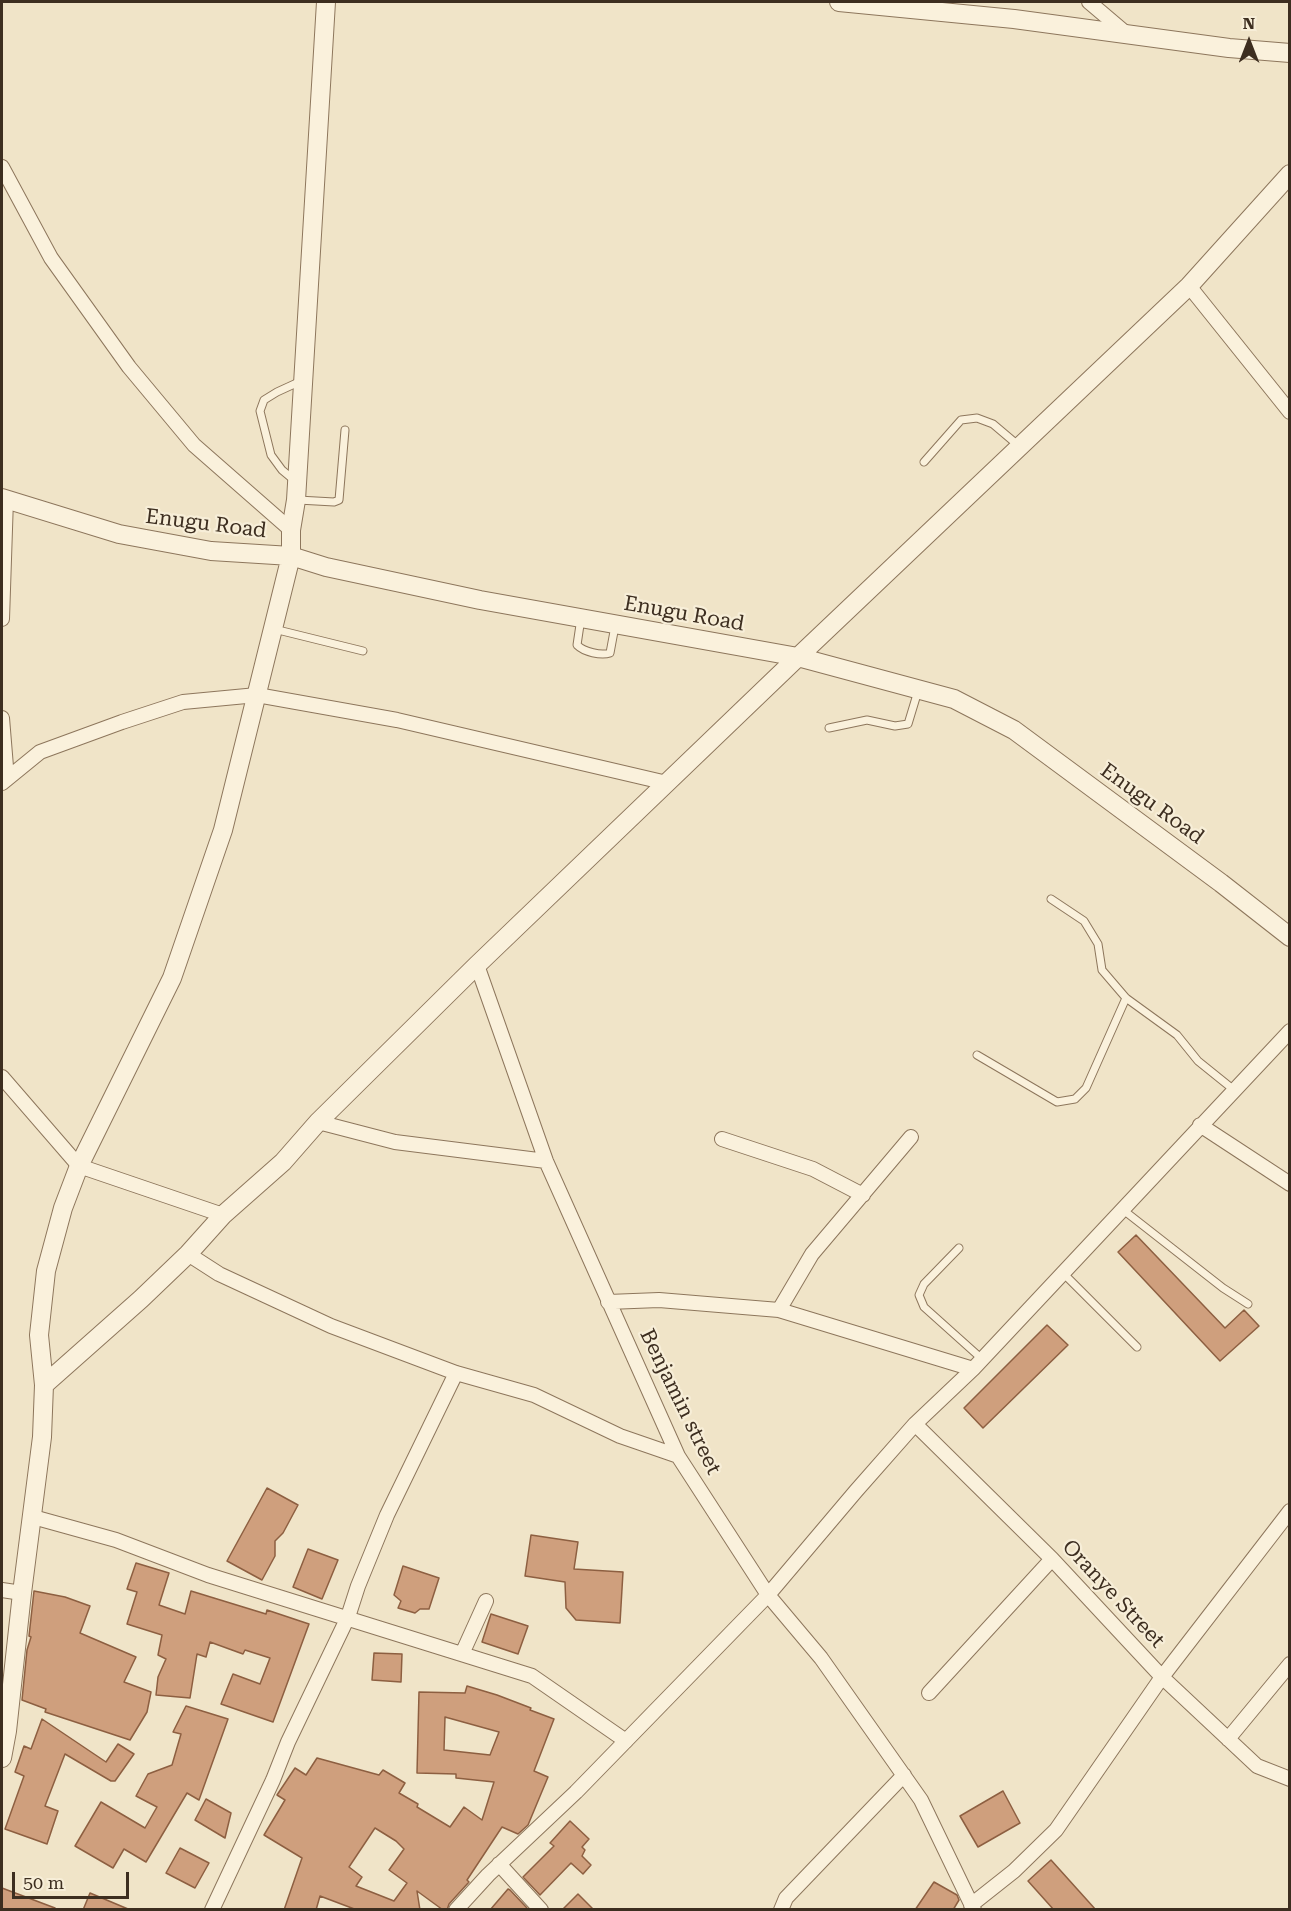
<!DOCTYPE html>
<html>
<head>
<meta charset="utf-8">
<style>
	body { margin:0 }
	#map { position:relative; width:1291px; height:1911px; overflow:hidden; background:#f0e4c8; font-family:"Roboto Serif",serif }
	canvas { display:block }
	.frame { position:absolute; inset:0; border:3px solid #3d2e20; pointer-events:none }
	.north { position:absolute; left:1219px; top:12px; width:60px; height:60px; -webkit-text-stroke:4px #f7eed8; paint-order:stroke; rotate:0deg; font-size:16px; font-weight:700; line-height:24px; text-align:center; color:#3d2e20 }
	.north::after { content:''; display:block; margin:auto; width:21px; height:27px; background:#3d2e20; clip-path:polygon(50% 0,100% 100%,50% 72%,0 100%) }
	.scale { position:absolute; left:12px; top:1872px; width:117px; height:27px; box-sizing:border-box; border:3px solid #3d2e20; border-top:0; padding-left:8px; font-size:18px; line-height:21px; white-space:nowrap; color:#3d2e20; -webkit-text-stroke:4px #f7eed8; paint-order:stroke }
</style>
</head>
<body>
<div id="map">
<canvas width="1291" height="1911"></canvas>
<div class="frame"></div>
<div class="north">N</div>
<div class="scale">50 m</div>
</div>
<script>
const c = document.querySelector('canvas').getContext('2d');
c.lineJoin = 'round';
function fillPath(path, color) { c.fillStyle = color; c.fill(path, 'evenodd'); }
function strokePath(path, color, width, dash) { c.strokeStyle = color; c.lineWidth = width; c.lineCap = dash ? 'butt' : 'round'; c.setLineDash(dash || []); c.stroke(path); }
function drawText(font, color, halo, rows, align = 'center') {
  c.font = font + ' "Roboto Serif",serif'; c.lineWidth = 4.5; c.setLineDash([]); c.textBaseline = 'middle'; c.strokeStyle = halo; c.fillStyle = color; for (const [text, x, y, turn = 0] of rows) {
    c.save(); c.translate(x, y); c.rotate((+turn || 0) * Math.PI / 180); c.textAlign = isNaN(turn) ? turn : align; if (halo) c.strokeText(text, 0, 0); c.fillText(text, 0, 0); c.restore();
  }
}
const building = new Path2D(`
	M1136,1235L1225,1328L1244,1310L1259,1326L1220,1361L1118,1252Z
	M1047,1325L1068,1345L983,1428L964,1408Z
	M267,1488L298,1505L283,1533L275,1541V1556L262,1580L227,1561Z
	M531,1535L578,1542L574,1569L623,1572L620,1623L576,1620L566,1608L565,1582L525,1576Z
	M308,1549L338,1560L322,1599L293,1587Z
	M136,1563L169,1573L159,1605L185,1614L191,1591L266,1614L267,1610L309,1624L273,1722L221,1704L233,1674L260,1684L270,1658L245,1650L243,1654L210,1642L206,1657L197,1654L190,1698L156,1695L158,1677L166,1659L158,1655L162,1635L127,1624L137,1592L127,1589Z
	M403,1566L439,1578L429,1609H420L415,1613L398,1608L401,1601L394,1595Z
	M34,1591L65,1597L90,1606L80,1633L136,1657L124,1682L151,1692L147,1712L130,1740L45,1712L46,1709L22,1700L27,1650L31,1637L29,1636Z
	M491,1614L528,1626L518,1654L482,1642Z
	M374,1653L402,1654L401,1682L372,1680Z
	M467,1686L497,1695L531,1708L530,1710L554,1719L534,1771L548,1777L528,1825L518,1834L502,1827L467,1880L469,1882L449,1904L447,1910H443L417,1891L420,1910H357L320,1896L316,1910H284L302,1858L264,1835L285,1800L277,1795L295,1768L306,1775L317,1758L379,1775L383,1770L405,1783L399,1793L418,1804L417,1807L450,1827L464,1807L482,1820L494,1782L456,1778V1774L417,1773L419,1692L465,1693ZM445,1717L499,1732L490,1755L444,1750ZM375,1828L396,1841L404,1849L389,1870L407,1883L394,1901L356,1886L362,1877L349,1867Z
	M186,1706L228,1719L199,1800L187,1793L146,1862L124,1849L113,1868L75,1846L101,1802L145,1828L157,1807L136,1796L148,1774L172,1765L181,1734L173,1732Z
	M42,1719L106,1762L118,1744L134,1754L115,1781H111L65,1754L45,1806L58,1811L47,1844L5,1829L24,1776L15,1772L24,1746L31,1749Z
	M1003,1791L1020,1823L978,1847L960,1816Z
	M206,1799L231,1813L225,1838L195,1820Z
	M570,1821L589,1839L582,1847L585,1850L582,1856L591,1865L583,1874L571,1863L540,1895L523,1877L554,1846L550,1843Z
	M180,1848L209,1863L195,1888L166,1873Z
	M1051,1860L1096,1910H1054L1028,1881Z
	M934,1882L957,1895L959,1900L953,1910H915Z
	M2,1888L55,1908L54,1910H2Z
	M508,1889L510,1890L527,1908L525,1910H490Z
	M90,1893L128,1909V1910H83Z
	M578,1894L594,1910H562Z`);
fillPath(building, '#cf9f7d');
strokePath(building, '#8d5f41', 1.5);
const service = new Path2D(`
	M924,462L961,420L977,418L993,424L1019,446
	M294,480L282,470L271,455L260,411L264,400L277,392L301,381
	M298,500L334,502L339,500L345,430
	M581,618L577,645C584,652 601,656 610,653L615,626
	M274,629L363,651
	M829,728L867,720L895,726L908,724L918,691
	M1051,899L1084,921L1098,944L1102,970L1126,998L1177,1035L1198,1061L1234,1090
	M977,1055L1057,1102L1075,1099L1086,1088L1126,998
	M1122,1209L1223,1288L1248,1304
	M959,1248L924,1284L919,1295L924,1307L982,1359
	M1063,1273L1137,1347`);
const minor = new Path2D(`
	M1089,2L1128,35
	M2,167L51,258L129,367L194,445L291,530
	M1189,286L1290,412
	M2,619L6,499
	M2,718L7,779
	M2,783L40,752L122,722L183,702L257,695L397,720L667,783
	M477,965L546,1161L678,1456L768,1595L821,1658L921,1800L974,1910
	M2,1077L79,1166L223,1215
	M318,1122L395,1142L546,1161
	M1200,1125L1290,1184
	M722,1139L813,1169L863,1195
	M188,1254L219,1274L331,1326L456,1373L534,1395L620,1436L678,1456
	M608,1302L659,1300L779,1310L973,1369
	M779,1310L812,1254L911,1137
	M915,1424L1052,1559L1162,1677L1257,1766L1290,1779
	M33,1517L116,1540L208,1575L532,1676L626,1741
	M2,1590L22,1593
	M462,1654L486,1601
	M929,1693L1052,1559
	M1228,1739L1290,1664
	M499,1864L541,1910
	M971,1905L1014,1871L1056,1830L1162,1677L1290,1511
	M212,1910L273,1780L288,1742L348,1617L358,1586L387,1515L456,1373
	M456,1910L488,1875L576,1792L768,1595L856,1491L915,1424L973,1369L1290,1031
	M781,1910L786,1898L904,1775`);
const tertiary = new Path2D(`
	M839,2L1014,19L1229,48L1290,53
	M2,498L119,534L211,551L291,556L326,567L480,600L798,657L954,699L1014,730L1221,883L1290,937
	M44,1385L141,1299L188,1254L223,1215L283,1162L318,1122L477,965L798,657L1189,286L1290,174
	M2,1758L7,1731L22,1593L42,1437L44,1385L39,1335L46,1271L63,1208L79,1166L172,978L223,830L291,556V530L296,500L326,2`);
strokePath(service, '#8d765c', 9);
strokePath(minor, '#8d765c', 16);
strokePath(tertiary, '#8d765c', 20);
strokePath(service, '#faf1dc', 7);
strokePath(minor, '#faf1dc', 14);
strokePath(tertiary, '#faf1dc', 18);
drawText('21px', '#3d2e20', '#f7eed8', [
	["Enugu Road",206,524,7],
	["Enugu Road",684,614,10],
	["Enugu Road",1152,804,36],
	["Benjamin street",680,1402,64],
	["Oranye Street",1113,1594,47]
]);
</script>
</body>
</html>
